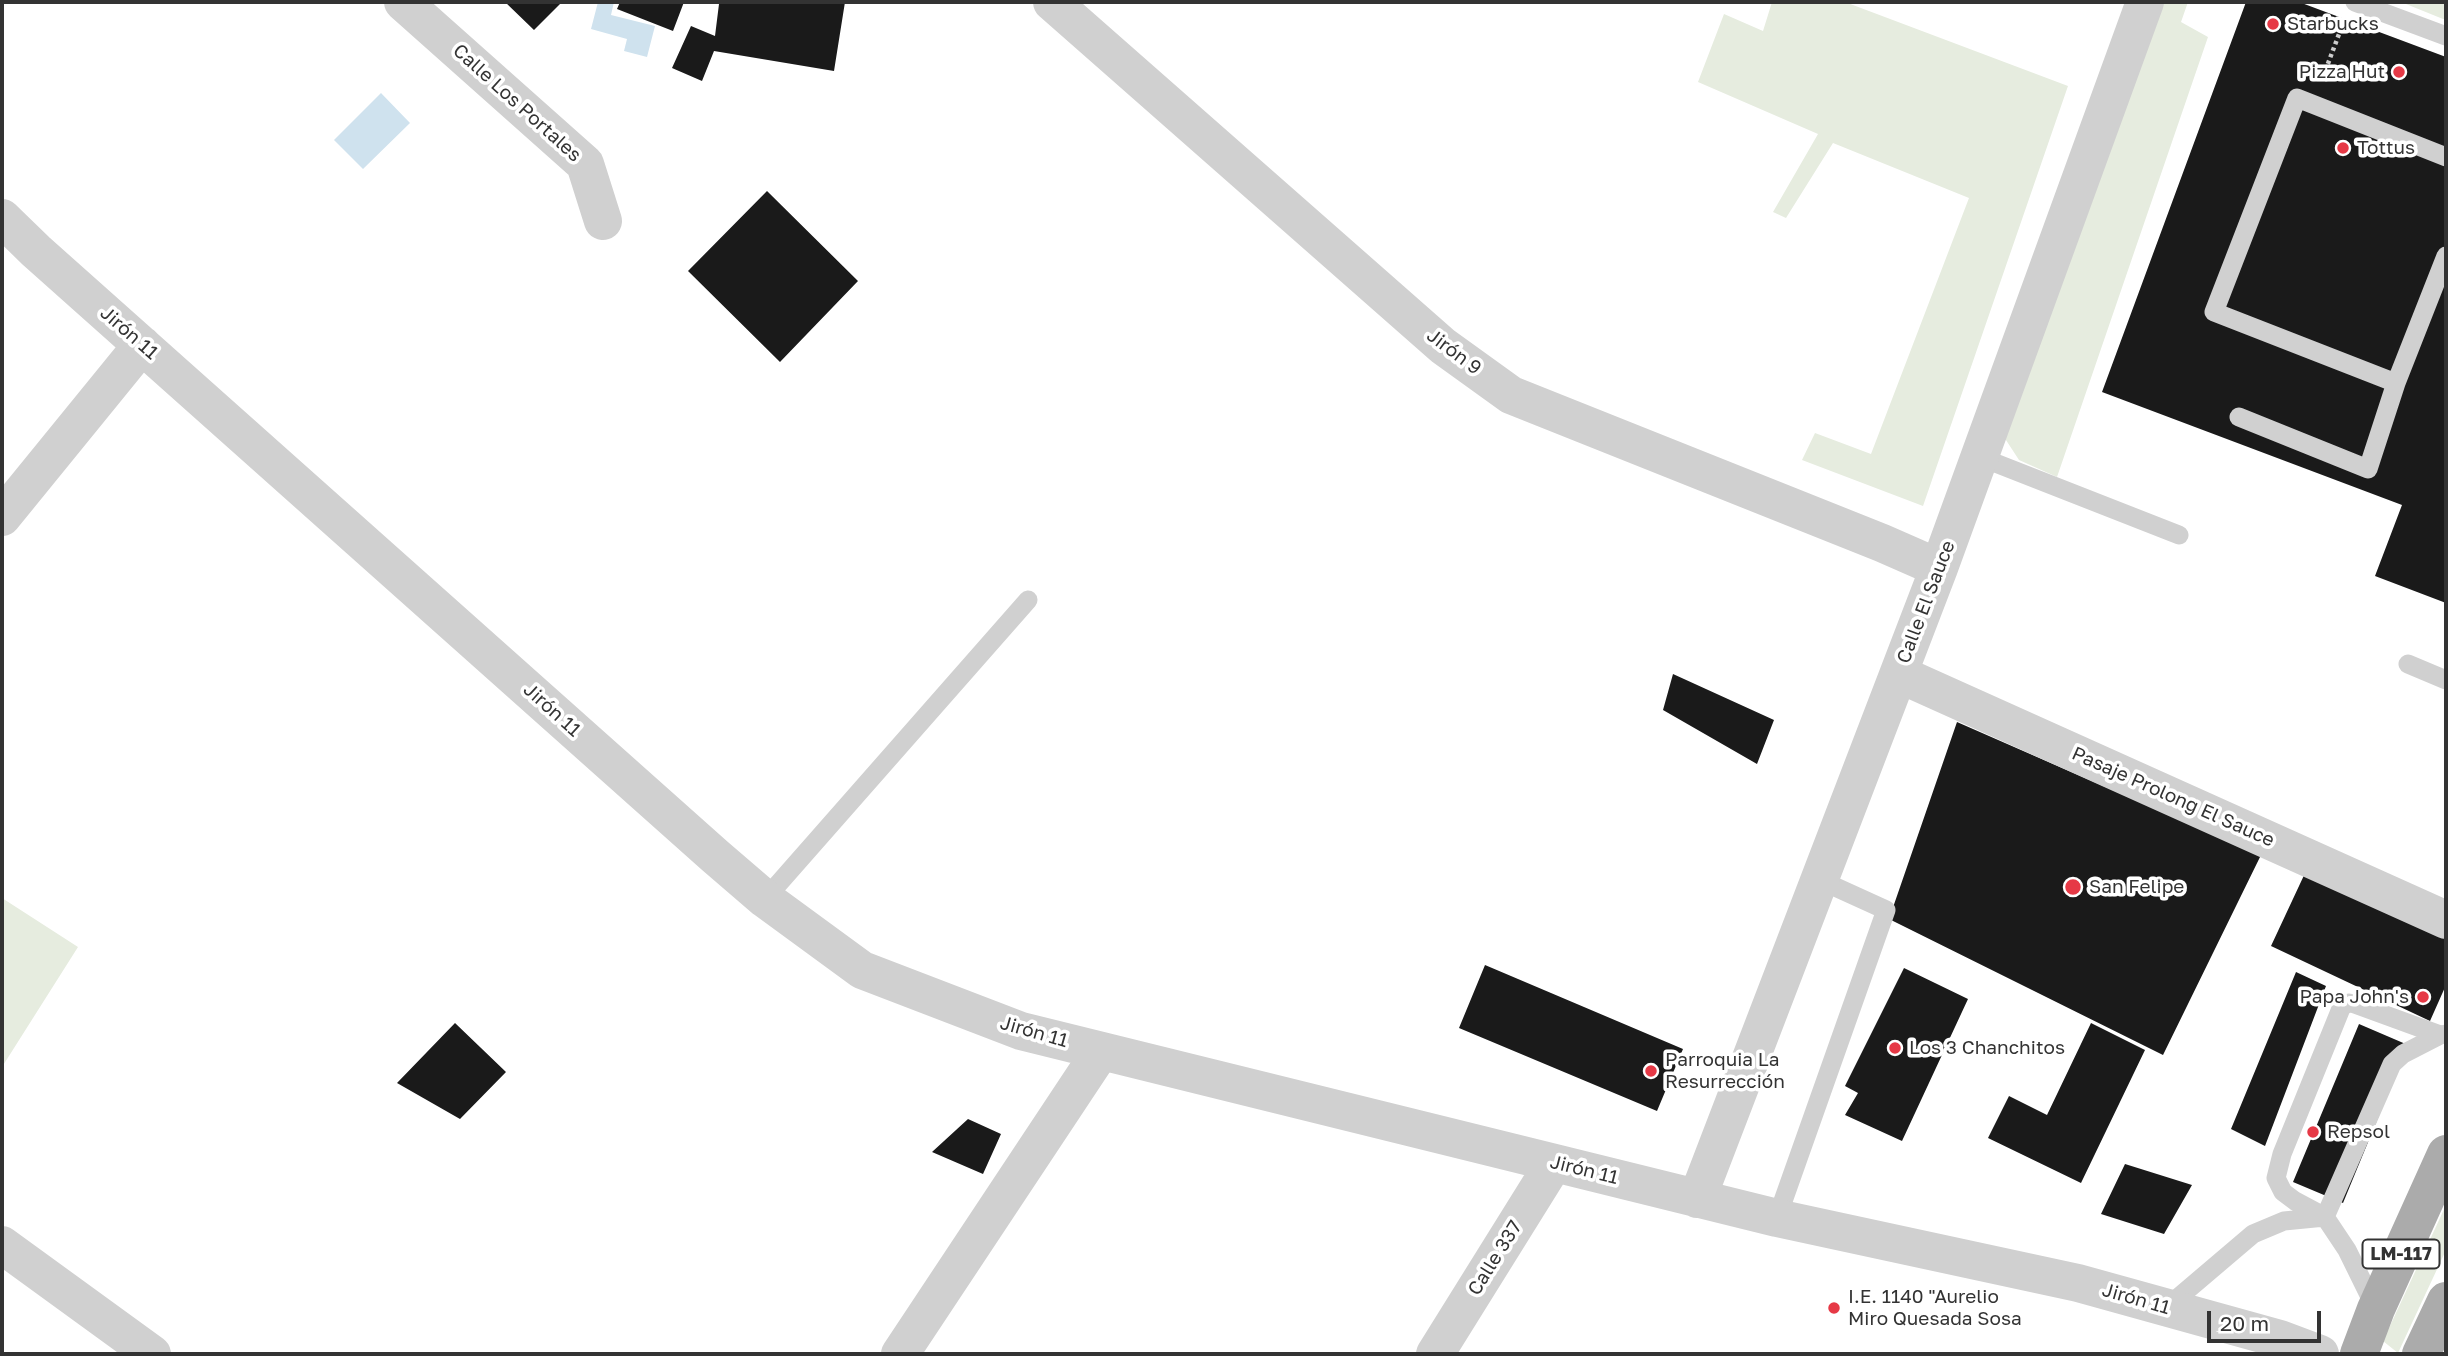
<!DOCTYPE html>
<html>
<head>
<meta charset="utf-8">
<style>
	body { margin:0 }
	#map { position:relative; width:2448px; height:1356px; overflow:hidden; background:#fff; font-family:"Golos Text",sans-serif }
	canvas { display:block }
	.frame { position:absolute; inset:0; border:4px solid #333; pointer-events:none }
	.scale { position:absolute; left:2207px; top:1311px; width:114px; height:32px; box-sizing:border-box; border:4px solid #333; border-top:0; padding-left:9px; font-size:21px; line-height:24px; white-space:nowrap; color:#333; -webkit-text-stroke:5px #fff; paint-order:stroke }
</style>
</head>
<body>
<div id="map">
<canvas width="2448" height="1356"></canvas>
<div class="frame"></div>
<div class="scale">20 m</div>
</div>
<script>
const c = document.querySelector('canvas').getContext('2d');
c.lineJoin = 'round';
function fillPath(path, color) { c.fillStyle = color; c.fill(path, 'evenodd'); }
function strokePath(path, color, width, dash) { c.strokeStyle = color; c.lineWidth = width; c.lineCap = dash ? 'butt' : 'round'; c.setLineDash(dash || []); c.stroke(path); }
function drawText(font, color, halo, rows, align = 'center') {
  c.font = font + ' "Golos Text",sans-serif'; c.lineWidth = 7; c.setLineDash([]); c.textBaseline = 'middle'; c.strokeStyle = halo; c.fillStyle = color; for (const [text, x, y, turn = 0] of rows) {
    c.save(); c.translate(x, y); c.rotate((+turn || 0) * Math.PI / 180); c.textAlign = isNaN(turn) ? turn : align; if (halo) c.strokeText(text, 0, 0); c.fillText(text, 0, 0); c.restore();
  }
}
fillPath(new Path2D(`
	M1772,2H1845L2068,86L1923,506L1802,460L1815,433L1871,454L1969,198L1833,143L1786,218L1773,212L1818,134L1698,82L1724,14L1763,31Z
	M2160,2H2188L2181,22L2208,37L2057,477L2019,460L2004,437Z
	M2401,2H2446V19H2443Z
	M2,898L78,947L2,1067Z
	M2446,1205V1250L2398,1353L2383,1341Z`), '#e6ecdf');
fillPath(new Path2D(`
	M598,2H614L611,15L655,26L647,57L624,51L627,39L591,29Z
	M381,93L410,123L363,169L334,140Z`), '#cfe2ee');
fillPath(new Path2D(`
	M505,2H562L534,30Z
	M620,2H684L673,31L617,9Z
	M711,2H845L834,71L714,51L702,81L672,68L691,26L715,36L719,4Z
	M2246,2H2299L2446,57V603L2375,576L2402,505L2102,392Z
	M767,191L858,281L780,362L688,271Z
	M1673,674L1774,720L1757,764L1663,710Z
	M1957,722L2261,855L2163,1055L1889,919Z
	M2306,871L2446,936V985L2430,1021L2271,946Z
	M1485,965L1683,1049L1657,1111L1459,1028Z
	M1904,968L1968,999L1902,1141L1845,1115L1858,1093L1845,1086Z
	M2296,972L2326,986L2265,1146L2231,1129Z
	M455,1023L506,1072L460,1119L397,1083Z
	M2091,1023L2145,1050L2081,1183L1988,1138L2009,1096L2047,1115Z
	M2359,1024L2408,1045L2343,1203L2293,1182Z
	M968,1119L1001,1134L983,1174L932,1152Z
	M2125,1164L2192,1185L2164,1234L2101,1214Z`), '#1a1a1a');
strokePath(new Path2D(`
	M2323,77L2342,26`), '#cdcdcd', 4.5, [3.5, 3.5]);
strokePath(new Path2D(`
	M2355,2L2446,36
	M2446,157L2297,98L2214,312L2396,383L2446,256
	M2239,417L2368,469L2396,383
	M1980,457L2179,535
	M2408,664L2446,680
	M765,899L1028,600
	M1777,1218L1886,910L1820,880
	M2166,1308L2253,1234L2284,1221L2325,1217L2392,1064L2403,1054L2440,1035L2446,1034
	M2376,1309L2347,1250L2325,1217L2295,1201L2283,1192L2276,1178L2282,1154L2342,1006L2349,1003L2355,1004L2440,1035`), '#d0d0d0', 19);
strokePath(new Path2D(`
	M403,2L585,164L603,221
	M1052,2L1443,346L1511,395L1882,543L1939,568
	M2,218L36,251L715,856L765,899L862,970L1021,1031L1777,1218L2078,1283L2280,1339L2320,1354
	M2,517L142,345
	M1899,674L2446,920
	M1697,1199L1939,568L2145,2
	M2,1245L152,1354
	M900,1354L1101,1051
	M1435,1354L1554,1163`), '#d0d0d0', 38);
strokePath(new Path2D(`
	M2359,1354L2376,1309L2446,1154
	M2421,1354L2446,1301`), '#ababab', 38);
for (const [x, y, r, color] of [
	[2273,24,7,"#e63946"],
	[2399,72,7,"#e63946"],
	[2343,148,7,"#e63946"],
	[2073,887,9,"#e63946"],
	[2423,997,7,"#e63946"],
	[1895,1048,7,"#e63946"],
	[1651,1071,7,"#e63946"],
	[2313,1132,7,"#e63946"],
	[1834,1308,7,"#e63946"]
]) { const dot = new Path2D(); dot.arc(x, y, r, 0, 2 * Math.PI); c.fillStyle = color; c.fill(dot); strokePath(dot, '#fff', 2.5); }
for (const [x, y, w] of [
	[2401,1254,77]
]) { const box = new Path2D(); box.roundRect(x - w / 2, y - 14.5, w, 29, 5); c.fillStyle = '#fff'; c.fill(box); strokePath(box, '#333', 2); }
drawText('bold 18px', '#333', null, [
	["LM-117",2401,1254]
]);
drawText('19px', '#333', '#fff', [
	["Starbucks",2287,24],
	["Pizza Hut",2385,72,"right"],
	["Tottus",2357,148],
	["San Felipe",2089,887],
	["Papa John's",2409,997,"right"],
	["Los 3 Chanchitos",1909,1048],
	["Parroquia La",1665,1060],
	["Resurrección",1665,1082],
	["Repsol",2327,1132],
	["I.E. 1140 \"Aurelio",1848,1297],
	["Miro Quesada Sosa",1848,1319]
], 'left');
drawText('19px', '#333', '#fff', [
	["Calle Los Portales",517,103,42],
	["Jirón 11",129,333,41],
	["Jirón 9",1454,352,37],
	["Calle El Sauce",1926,602,-69],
	["Jirón 11",552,710,42],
	["Pasaje Prolong El Sauce",2173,797,24],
	["Jirón 11",1034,1032,16],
	["Jirón 11",1584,1170,14],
	["Calle 337",1495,1258,-58],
	["Jirón 11",2136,1299,16]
]);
</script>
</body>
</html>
